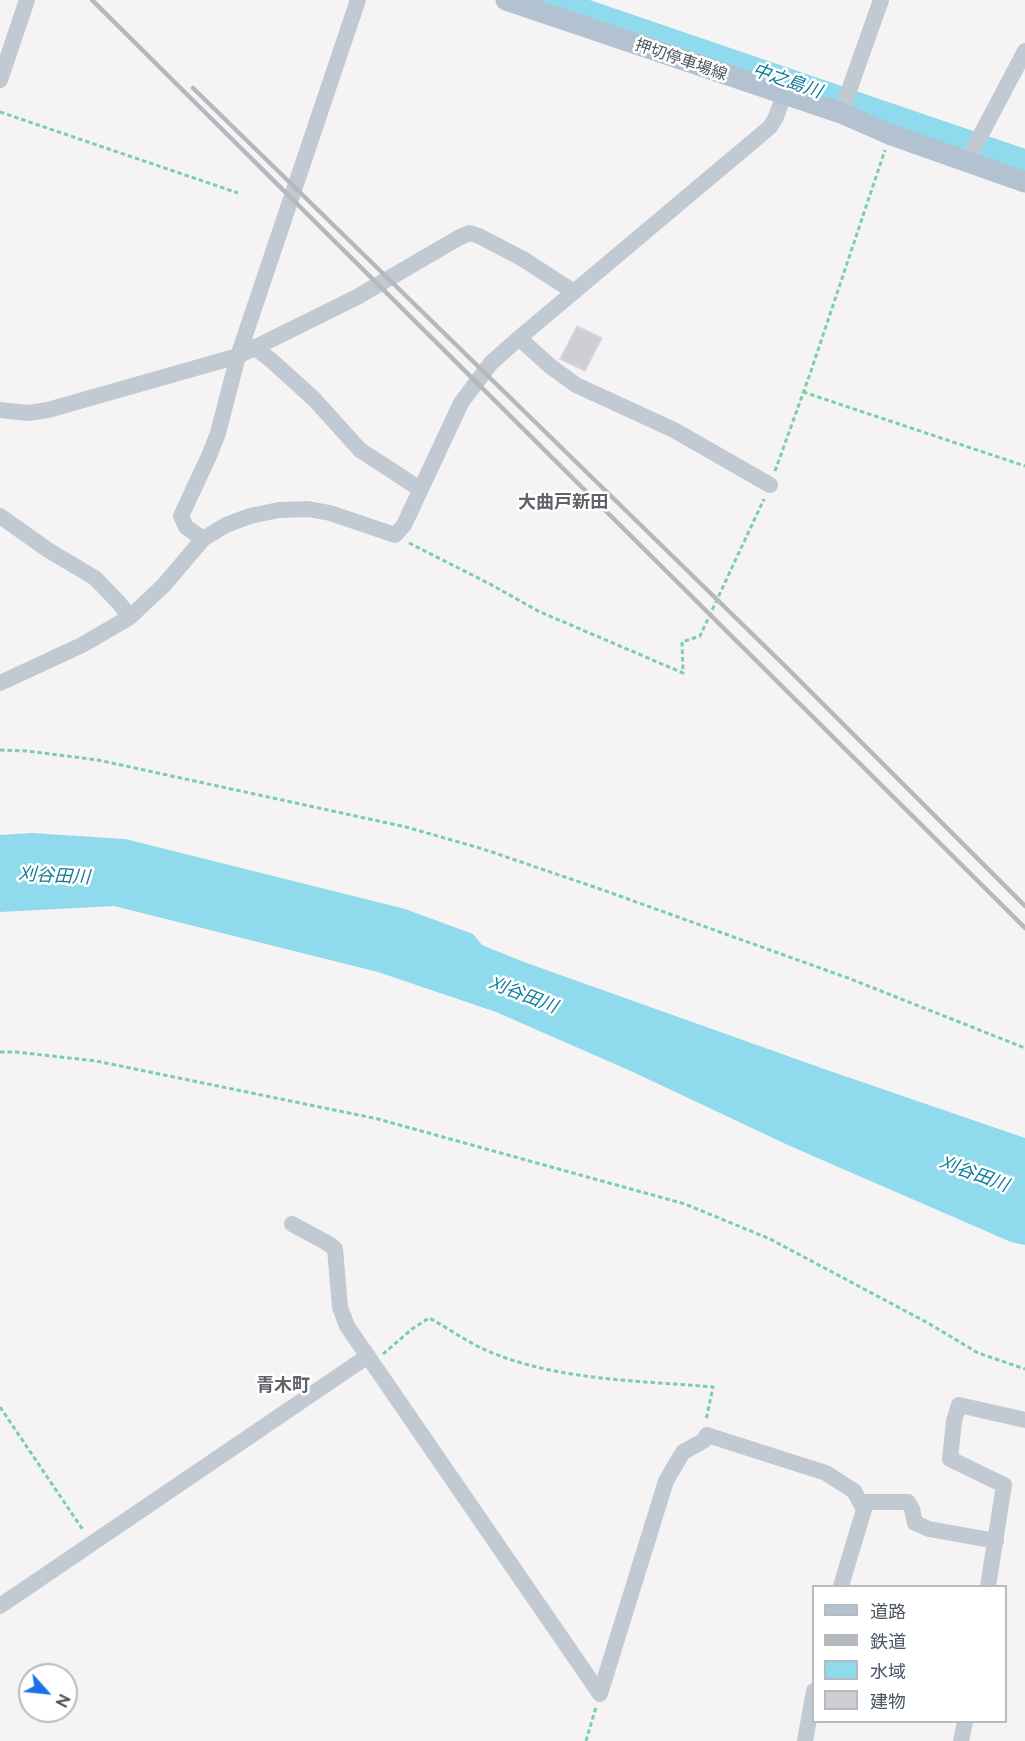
<!DOCTYPE html>
<html>
<head>
<meta charset="utf-8">
<style>
	body { margin:0 }
	#map { position:relative; width:1025px; height:1741px; overflow:hidden; background:#f5f3f3; font-family:Raleway,"Noto Sans JP",sans-serif }
	canvas { display:block }
	.legend { position:absolute; left:812px; top:1585px; width:195px; height:138px; box-sizing:border-box; background:#fff; border:2px solid #b7bbc0; margin:0; padding:8px 10px; list-style:none; font-size:18px; color:#4a5661 }
	.legend li { display:flex; align-items:center; gap:12px; height:30px }
	.legend b { width:30px; border:2px solid #b7bbc0 }
	.north { position:absolute; left:18px; top:1663px; width:60px; height:60px; box-sizing:border-box; background:#fff; border:2px solid #b7bbc0; border-radius:50%; rotate:117deg; font-size:16px; font-weight:700; line-height:24px; text-align:center; color:#4a5661 }
	.north::after { content:''; display:block; margin:auto; width:21px; height:27px; background:#1a73e8; clip-path:polygon(50% 0,100% 100%,50% 72%,0 100%) }
</style>
</head>
<body>
<div id="map">
<canvas width="1025" height="1741"></canvas>
<ul class="legend">
<li><b style="height:8px;background:#b3c2d1"></b>道路</li>
<li><b style="height:8px;background:#b5b8bd"></b>鉄道</li>
<li><b style="height:16px;background:#90daee"></b>水域</li>
<li><b style="height:16px;background:#cdcfd5"></b>建物</li>
</ul>
<div class="north">N</div>
</div>
<script>
const c = document.querySelector('canvas').getContext('2d');
c.lineJoin = 'round';
function fillPath(path, color) { c.fillStyle = color; c.fill(path, 'evenodd'); }
function strokePath(path, color, width, dash) { c.strokeStyle = color; c.lineWidth = width; c.lineCap = dash ? 'butt' : 'round'; c.setLineDash(dash || []); c.stroke(path); }
function drawText(font, color, halo, rows, align = 'center') {
  c.font = font + ' Raleway,"Noto Sans JP",sans-serif'; c.lineWidth = 5; c.setLineDash([]); c.textBaseline = 'middle'; c.strokeStyle = halo; c.fillStyle = color; for (const [text, x, y, turn = 0] of rows) {
    c.save(); c.translate(x, y); c.rotate((+turn || 0) * Math.PI / 180); c.textAlign = isNaN(turn) ? turn : align; if (halo) c.strokeText(text, 0, 0); c.fillText(text, 0, 0); c.restore();
  }
}
fillPath(new Path2D(`
	M32,833L125,839L405,909L473,934L482,945L524,962L827,1070L1025,1138V1245L1011,1242L790,1146L633,1072L496,1012L378,972L114,906L0,912V835Z`), '#90daee');
strokePath(new Path2D(`
	M548,0L1025,163`), '#90daee', 27);
const building = new Path2D(`
	M577,326L602,338L585,371L560,359Z`);
fillPath(building, '#cdcfd5');
strokePath(building, '#d7d9de', 1.5);
strokePath(new Path2D(`
	M0,112L238,193
	M803,392L1025,466
	M775,471L810,374L885,150
	M409,543L490,584L538,611L683,673L682,642L700,636L764,499
	M0,750L27,751L98,760L406,827L483,849L600,889L848,978L1025,1048
	M0,1052H16L96,1061L378,1119L685,1204L770,1239L928,1323L978,1353L1025,1369
	M383,1354L412,1329L429,1318C446,1327 463,1339 481,1348C553,1381 635,1380 713,1387L706,1420
	M0,1407L83,1530
	M586,1741L596,1707`), '#7ad0a6', 3, [4.5, 3]);
strokePath(new Path2D(`
	M0,80L27,0
	M841,113L881,0
	M967,161L1025,51
	M519,338L550,366L576,385L674,430L770,485
	M254,347L272,361L314,399L360,450L420,489
	M0,410L28,413L48,410L238,356L357,297L460,237L470,233L479,236L523,259L574,292
	M0,516L48,550L95,578L119,603L130,617
	M203,539L186,527L181,516L209,456L218,433L238,356L358,0
	M0,683L82,645L130,617L164,585L203,539L226,525L250,516L279,510L308,509L330,513L395,535L404,525L461,403L491,363L519,338L770,127L776,117L784,95
	M292,1224L329,1244L335,1249L340,1307L347,1326L600,1694
	M861,1502H908L912,1509L915,1523L929,1529L996,1541
	M988,1586L1004,1485L950,1459L954,1421L959,1405L1025,1420
	M0,1606L368,1356
	M600,1694L666,1481L683,1452L703,1441L707,1435L826,1473L854,1491L861,1504L865,1506L841,1586
	M805,1741L814,1691
	M961,1741L965,1722`), '#c1cad2', 16);
strokePath(new Path2D(`
	M506,0L841,113L889,134L1025,182`), '#b3c2d1', 21);
strokePath(new Path2D(`
	M92,0L1025,928
	M193,88L782,663L1025,906`), '#b5b8bd', 4.5);
drawText('16px', '#4a5661', '#fff', [
	["押切停車場線",681,60,19]
]);
drawText('italic 18px', '#0c7c9b', '#fff', [
	["中之島川",787,81,19],
	["刈谷田川",54,876,3],
	["刈谷田川",523,995,21],
	["刈谷田川",974,1174,20]
]);
drawText('bold 18px', '#5f6368', '#fff', [
	["大曲戸新田",563,503],
	["青木町",283,1386]
]);
</script>
</body>
</html>
